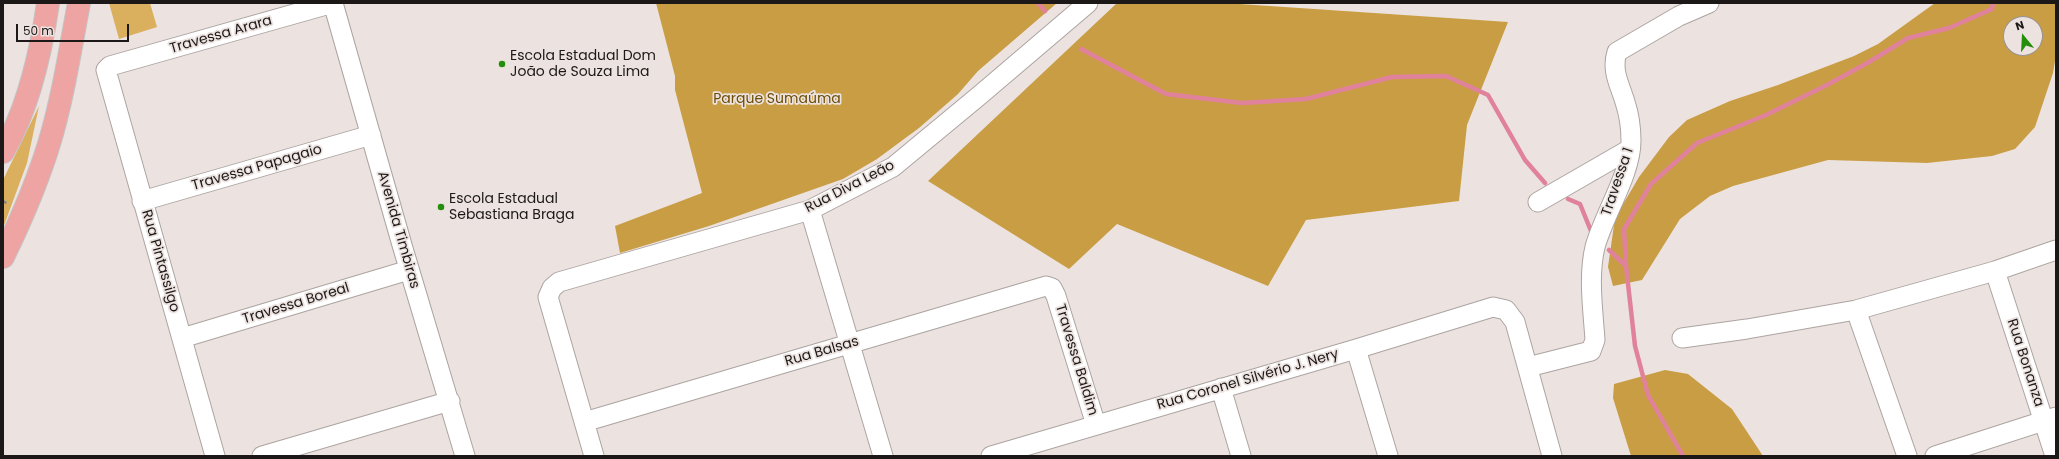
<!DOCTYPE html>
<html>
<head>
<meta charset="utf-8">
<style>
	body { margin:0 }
	#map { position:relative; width:2059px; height:459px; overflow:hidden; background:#ece3e0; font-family:Poppins,sans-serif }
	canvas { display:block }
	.frame { position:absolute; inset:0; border:4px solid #1b1817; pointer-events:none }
	.north { position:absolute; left:2003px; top:16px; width:40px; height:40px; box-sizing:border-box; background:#ece3e0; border:1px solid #989290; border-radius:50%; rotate:342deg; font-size:11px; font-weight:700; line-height:16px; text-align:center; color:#1b1817 }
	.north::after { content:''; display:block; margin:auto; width:14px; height:18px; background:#248d0a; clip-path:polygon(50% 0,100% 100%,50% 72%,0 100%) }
	.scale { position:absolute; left:16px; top:24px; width:113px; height:18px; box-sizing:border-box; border:2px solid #1b1817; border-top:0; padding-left:5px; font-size:12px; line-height:14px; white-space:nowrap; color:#1b1817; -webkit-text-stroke:3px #ece3e0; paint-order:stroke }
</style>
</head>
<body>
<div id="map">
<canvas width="2059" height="459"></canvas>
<div class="frame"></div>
<div class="north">N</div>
<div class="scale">50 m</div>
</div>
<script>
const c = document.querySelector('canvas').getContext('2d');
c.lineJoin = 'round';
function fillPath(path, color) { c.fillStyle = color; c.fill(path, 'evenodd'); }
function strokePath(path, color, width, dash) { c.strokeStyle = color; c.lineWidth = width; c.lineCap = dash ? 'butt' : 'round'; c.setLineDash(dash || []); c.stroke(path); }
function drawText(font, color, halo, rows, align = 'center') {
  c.font = font + ' Poppins,sans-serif'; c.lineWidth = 3.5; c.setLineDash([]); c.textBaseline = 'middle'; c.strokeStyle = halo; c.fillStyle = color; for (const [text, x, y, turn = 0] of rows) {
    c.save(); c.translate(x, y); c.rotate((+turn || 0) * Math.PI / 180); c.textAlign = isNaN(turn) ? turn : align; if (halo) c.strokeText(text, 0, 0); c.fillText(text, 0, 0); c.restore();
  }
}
fillPath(new Path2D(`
	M109,3H150L157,27L119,39Z
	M39,106L27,163L3,228V180Z`), '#daaf5d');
fillPath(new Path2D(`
	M656,3H1057L978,71L958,94L919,128L877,159L843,179L709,226L620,253L615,226L702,193L675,90V76Z
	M1117,3H1225L1508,22L1467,125L1459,201L1306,220L1268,286L1117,224L1069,269L928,181Z
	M1935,3H2056V55L2053,73L2035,127L2015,149L1992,156L1927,163L1828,160L1733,186L1710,196L1680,219L1642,280L1613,286L1608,267L1615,218L1639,177L1669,137L1687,120L1730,101L1778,85L1854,56L1878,44ZM2011,24H2035V48H2011Z
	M1665,370L1688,374L1732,409L1763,456H1631L1613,398L1614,384Z`), '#c99d44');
strokePath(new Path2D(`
	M1038,3L1045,11
	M1081,49L1166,94L1242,103L1306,99L1392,77L1446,76L1488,95L1525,160L1545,183
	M1568,199L1580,204L1591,231
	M1609,250L1626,266
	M1683,456L1648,395L1635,346L1626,266L1624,229L1651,184L1697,143L1766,115L1827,85L1869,62L1908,38L1949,28L1992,9L1993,3`), '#e0829b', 4.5);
const minor = new Path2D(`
	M333,3L402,245L465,456
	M142,201L371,135
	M1538,202L1630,149
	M810,210L883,456
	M1995,271L2055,456
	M1856,310L1907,456
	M182,338L409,270
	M1682,338L1747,329L1856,310L1995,271L2056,250
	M1356,349L1388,456
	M1528,367L1591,351L1595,340C1593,310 1588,276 1595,247C1604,214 1631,174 1631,141C1631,128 1629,114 1625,102C1620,85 1611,71 1617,52L1679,16L1709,3
	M1221,388L1241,456
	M584,422L1046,286L1052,288L1056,296L1096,425
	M215,456L106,70L110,66L333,3
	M262,456L450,401
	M594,456L548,297L552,288L559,282L810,210L893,167L980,95L1088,3
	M991,456L1356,349L1493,307L1506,310L1515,322L1552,456
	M1935,456L2056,417`);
const major = new Path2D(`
	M3,152C28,109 41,52 48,3
	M3,257C21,220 37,183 49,144C63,98 70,50 79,3`);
strokePath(minor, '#aca4a1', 21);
strokePath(major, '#c4c3c3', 24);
strokePath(new Path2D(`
	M3,201L8,204`), '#8c8684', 2.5, [4, 2]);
strokePath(minor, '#fff', 19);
strokePath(major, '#eda4a3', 22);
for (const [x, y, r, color] of [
	[502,64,4,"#248d0a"],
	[441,207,4,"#248d0a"]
]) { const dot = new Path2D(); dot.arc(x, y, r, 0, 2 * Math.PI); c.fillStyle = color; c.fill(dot); strokePath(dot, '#ece3e0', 1.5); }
drawText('14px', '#1b1817', '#ece3e0', [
	["Travessa Arara",221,35,-16],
	["Travessa Papagaio",257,168,-16],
	["Travessa 1",1618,182,-71],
	["Rua Diva Leão",850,187,-27],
	["Avenida Timbiras",398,230,74],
	["Rua Pintassilgo",160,261,74],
	["Travessa Boreal",296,304,-17],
	["Rua Balsas",822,352,-16],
	["Travessa Baldim",1076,360,73],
	["Rua Bonanza",2025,363,72],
	["Rua Coronel Silvério J. Nery",1248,380,-16]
]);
drawText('14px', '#1b1817', '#ece3e0', [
	["Escola Estadual Dom",510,56],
	["João de Souza Lima",510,72],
	["Escola Estadual",449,199],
	["Sebastiana Braga",449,215]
], 'left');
drawText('14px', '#6b4d05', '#ece3e0', [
	["Parque Sumaúma",777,99]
]);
</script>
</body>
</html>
